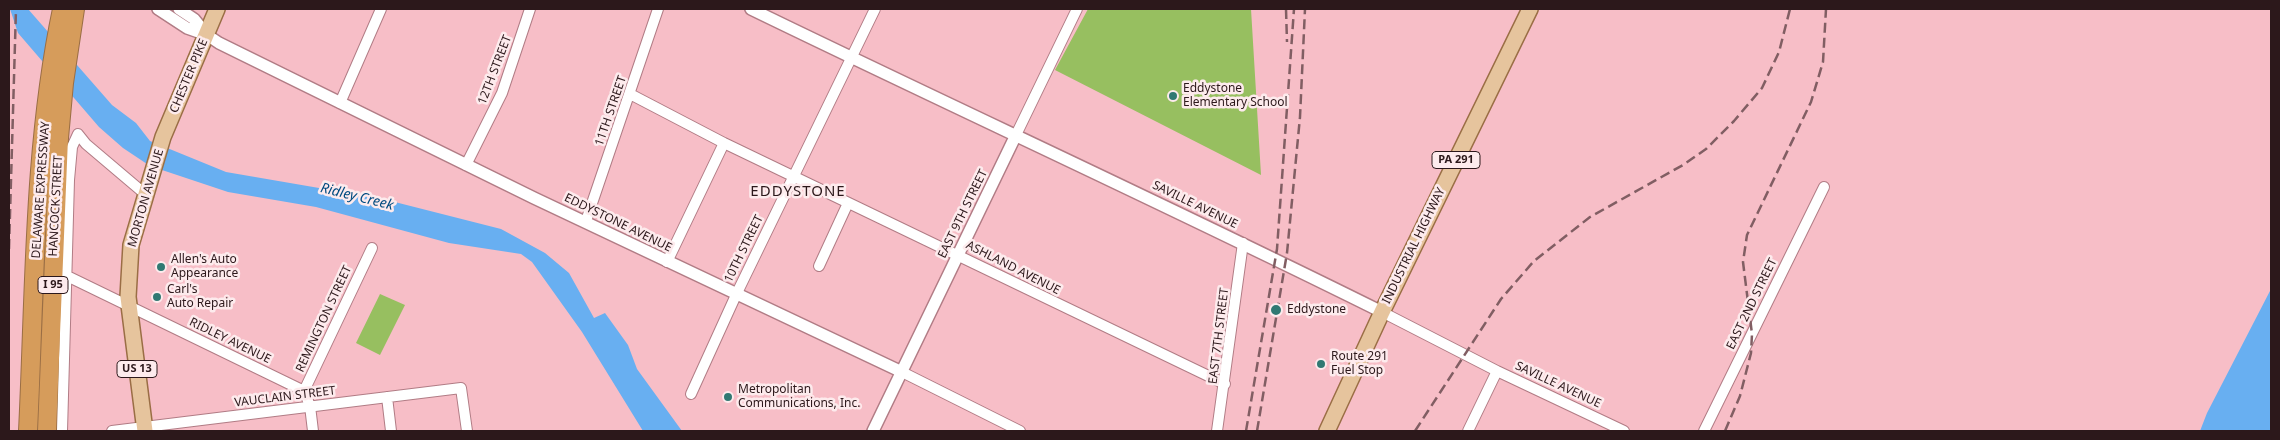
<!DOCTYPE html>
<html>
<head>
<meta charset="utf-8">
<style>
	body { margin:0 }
	#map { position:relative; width:2280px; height:440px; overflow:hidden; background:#f7bec7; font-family:"Noto Sans",sans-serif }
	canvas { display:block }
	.frame { position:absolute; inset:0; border:10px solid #2c181b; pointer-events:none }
</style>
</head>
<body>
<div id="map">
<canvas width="2280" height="440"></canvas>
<div class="frame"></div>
</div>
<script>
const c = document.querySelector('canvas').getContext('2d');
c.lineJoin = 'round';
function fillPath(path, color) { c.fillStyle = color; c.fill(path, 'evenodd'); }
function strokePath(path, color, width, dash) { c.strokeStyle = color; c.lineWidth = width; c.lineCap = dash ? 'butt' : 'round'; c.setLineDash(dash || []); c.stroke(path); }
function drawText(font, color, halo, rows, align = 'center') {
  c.font = font + ' "Noto Sans",sans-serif'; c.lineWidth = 5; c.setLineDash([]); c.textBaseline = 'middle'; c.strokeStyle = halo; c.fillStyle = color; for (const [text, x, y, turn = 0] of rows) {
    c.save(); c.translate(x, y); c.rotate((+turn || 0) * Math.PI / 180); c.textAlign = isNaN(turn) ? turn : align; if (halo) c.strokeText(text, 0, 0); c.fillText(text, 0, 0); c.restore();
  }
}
fillPath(new Path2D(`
	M1088,9H1251L1261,175L1055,70Z
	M380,294L405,305L380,355L356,343Z`), '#97bf60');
fillPath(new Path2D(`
	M10,9H28L112,105L136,123L150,141L226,172L383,199L501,229L545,253L569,273L594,318L605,313L628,345L637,369L682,431H643L582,332L532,262L521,254L449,243L316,207L228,192L150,166L123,148L99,127L18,33Z
	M2271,289V431H2200L2207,413Z`), '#68aff1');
const minor = new Path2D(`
	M630,94L724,143L1225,384
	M340,103L381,9
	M1015,137L1077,9
	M466,165L502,93L530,9
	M586,221L658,9
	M667,262L724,143
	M819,266L848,203
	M65,275L304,391
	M1382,312L1497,371L1624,431
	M902,372L1020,431
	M691,394L736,295L875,9
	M387,397L391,431
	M62,431L69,180L72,147L78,134L86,144L145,194
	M112,431L461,388L467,431
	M313,431L310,406L304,391L372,248
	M1217,431L1243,243
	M1468,431L1497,371
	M1704,431L1824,187`);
const tertiary = new Path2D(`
	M158,9L187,28L207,35L219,43L534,198L902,372
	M179,9L194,19L207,35
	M751,9C961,111 1173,208 1382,312
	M873,431L1015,137`);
const primary = new Path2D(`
	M145,431L128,297L131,245L163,137L217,9
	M1327,431L1382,312L1530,9`);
const motorway = new Path2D(`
	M28,431C35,291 33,147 62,9
	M47,431L59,138L64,83L75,9`);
strokePath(minor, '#b17c85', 12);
strokePath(tertiary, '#b17c85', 14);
strokePath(primary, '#9a6e45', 18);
strokePath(motorway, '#9a6e45', 20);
strokePath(minor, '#fff', 10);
strokePath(tertiary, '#fff', 11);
strokePath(primary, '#e6c49d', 15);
strokePath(motorway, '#d69c5b', 18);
strokePath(new Path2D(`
	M1286,9L1287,42
	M9,249L16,9
	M1246,431L1277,249L1294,9
	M1257,431L1287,253L1300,117L1305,9
	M1415,431L1501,299L1534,261L1590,217L1683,165L1706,149L1734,121L1762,88L1779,52L1790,9
	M1725,431L1740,396L1751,353L1752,334L1743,262L1747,235L1811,102L1823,62L1826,9`), '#815e63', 2.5, [10, 5]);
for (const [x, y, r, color] of [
	[1173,96,5,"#317973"],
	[161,267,5,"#317973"],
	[157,297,5,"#317973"],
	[1276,310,6,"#317973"],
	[1321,364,5,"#317973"],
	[728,397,5,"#317973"]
]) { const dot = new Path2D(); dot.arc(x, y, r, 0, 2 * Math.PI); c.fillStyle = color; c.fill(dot); strokePath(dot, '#fdebed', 2); }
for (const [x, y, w] of [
	[1456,160,48],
	[53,285,30],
	[137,369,40]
]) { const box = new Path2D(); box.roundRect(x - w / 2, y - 8.5, w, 17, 4); c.fillStyle = '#fdebed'; c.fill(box); strokePath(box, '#2c181b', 1); }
drawText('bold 11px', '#2c181b', null, [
	["PA 291",1456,160],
	["I 95",53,285],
	["US 13",137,369]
]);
drawText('12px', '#2c181b', '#fdebed', [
	["12TH STREET",495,70,-69],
	["CHESTER PIKE",189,76,-67],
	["11TH STREET",611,111,-71],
	["DELAWARE EXPRESSWAY",41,190,-86],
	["MORTON AVENUE",146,198,-74],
	["SAVILLE AVENUE",1195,205,26],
	["HANCOCK STREET",56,206,-87],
	["EAST 9TH STREET",963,214,-64],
	["EDDYSTONE AVENUE",618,223,26],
	["INDUSTRIAL HIGHWAY",1414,246,-64],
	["10TH STREET",744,249,-64],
	["ASHLAND AVENUE",1013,268,27],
	["EAST 2ND STREET",1752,304,-64],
	["REMINGTON STREET",324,319,-65],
	["EAST 7TH STREET",1219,336,-83],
	["RIDLEY AVENUE",230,341,26],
	["SAVILLE AVENUE",1558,385,25],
	["VAUCLAIN STREET",285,397,-7]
]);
drawText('12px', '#2c181b', '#fdebed', [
	["Eddystone",1183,89],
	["Elementary School",1183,103],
	["Allen's Auto",171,260],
	["Appearance",171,274],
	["Carl's",167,290],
	["Auto Repair",167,304],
	["Eddystone",1287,310],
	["Route 291",1331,357],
	["Fuel Stop",1331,371],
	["Metropolitan",738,390],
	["Communications, Inc.",738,404]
], 'left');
drawText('italic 14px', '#024c80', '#fdebed', [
	["Ridley Creek",357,197,14]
]);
c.letterSpacing = '1px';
drawText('15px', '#2c181b', '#fdebed', [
	["EDDYSTONE",798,192]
]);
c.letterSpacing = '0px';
</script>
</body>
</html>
